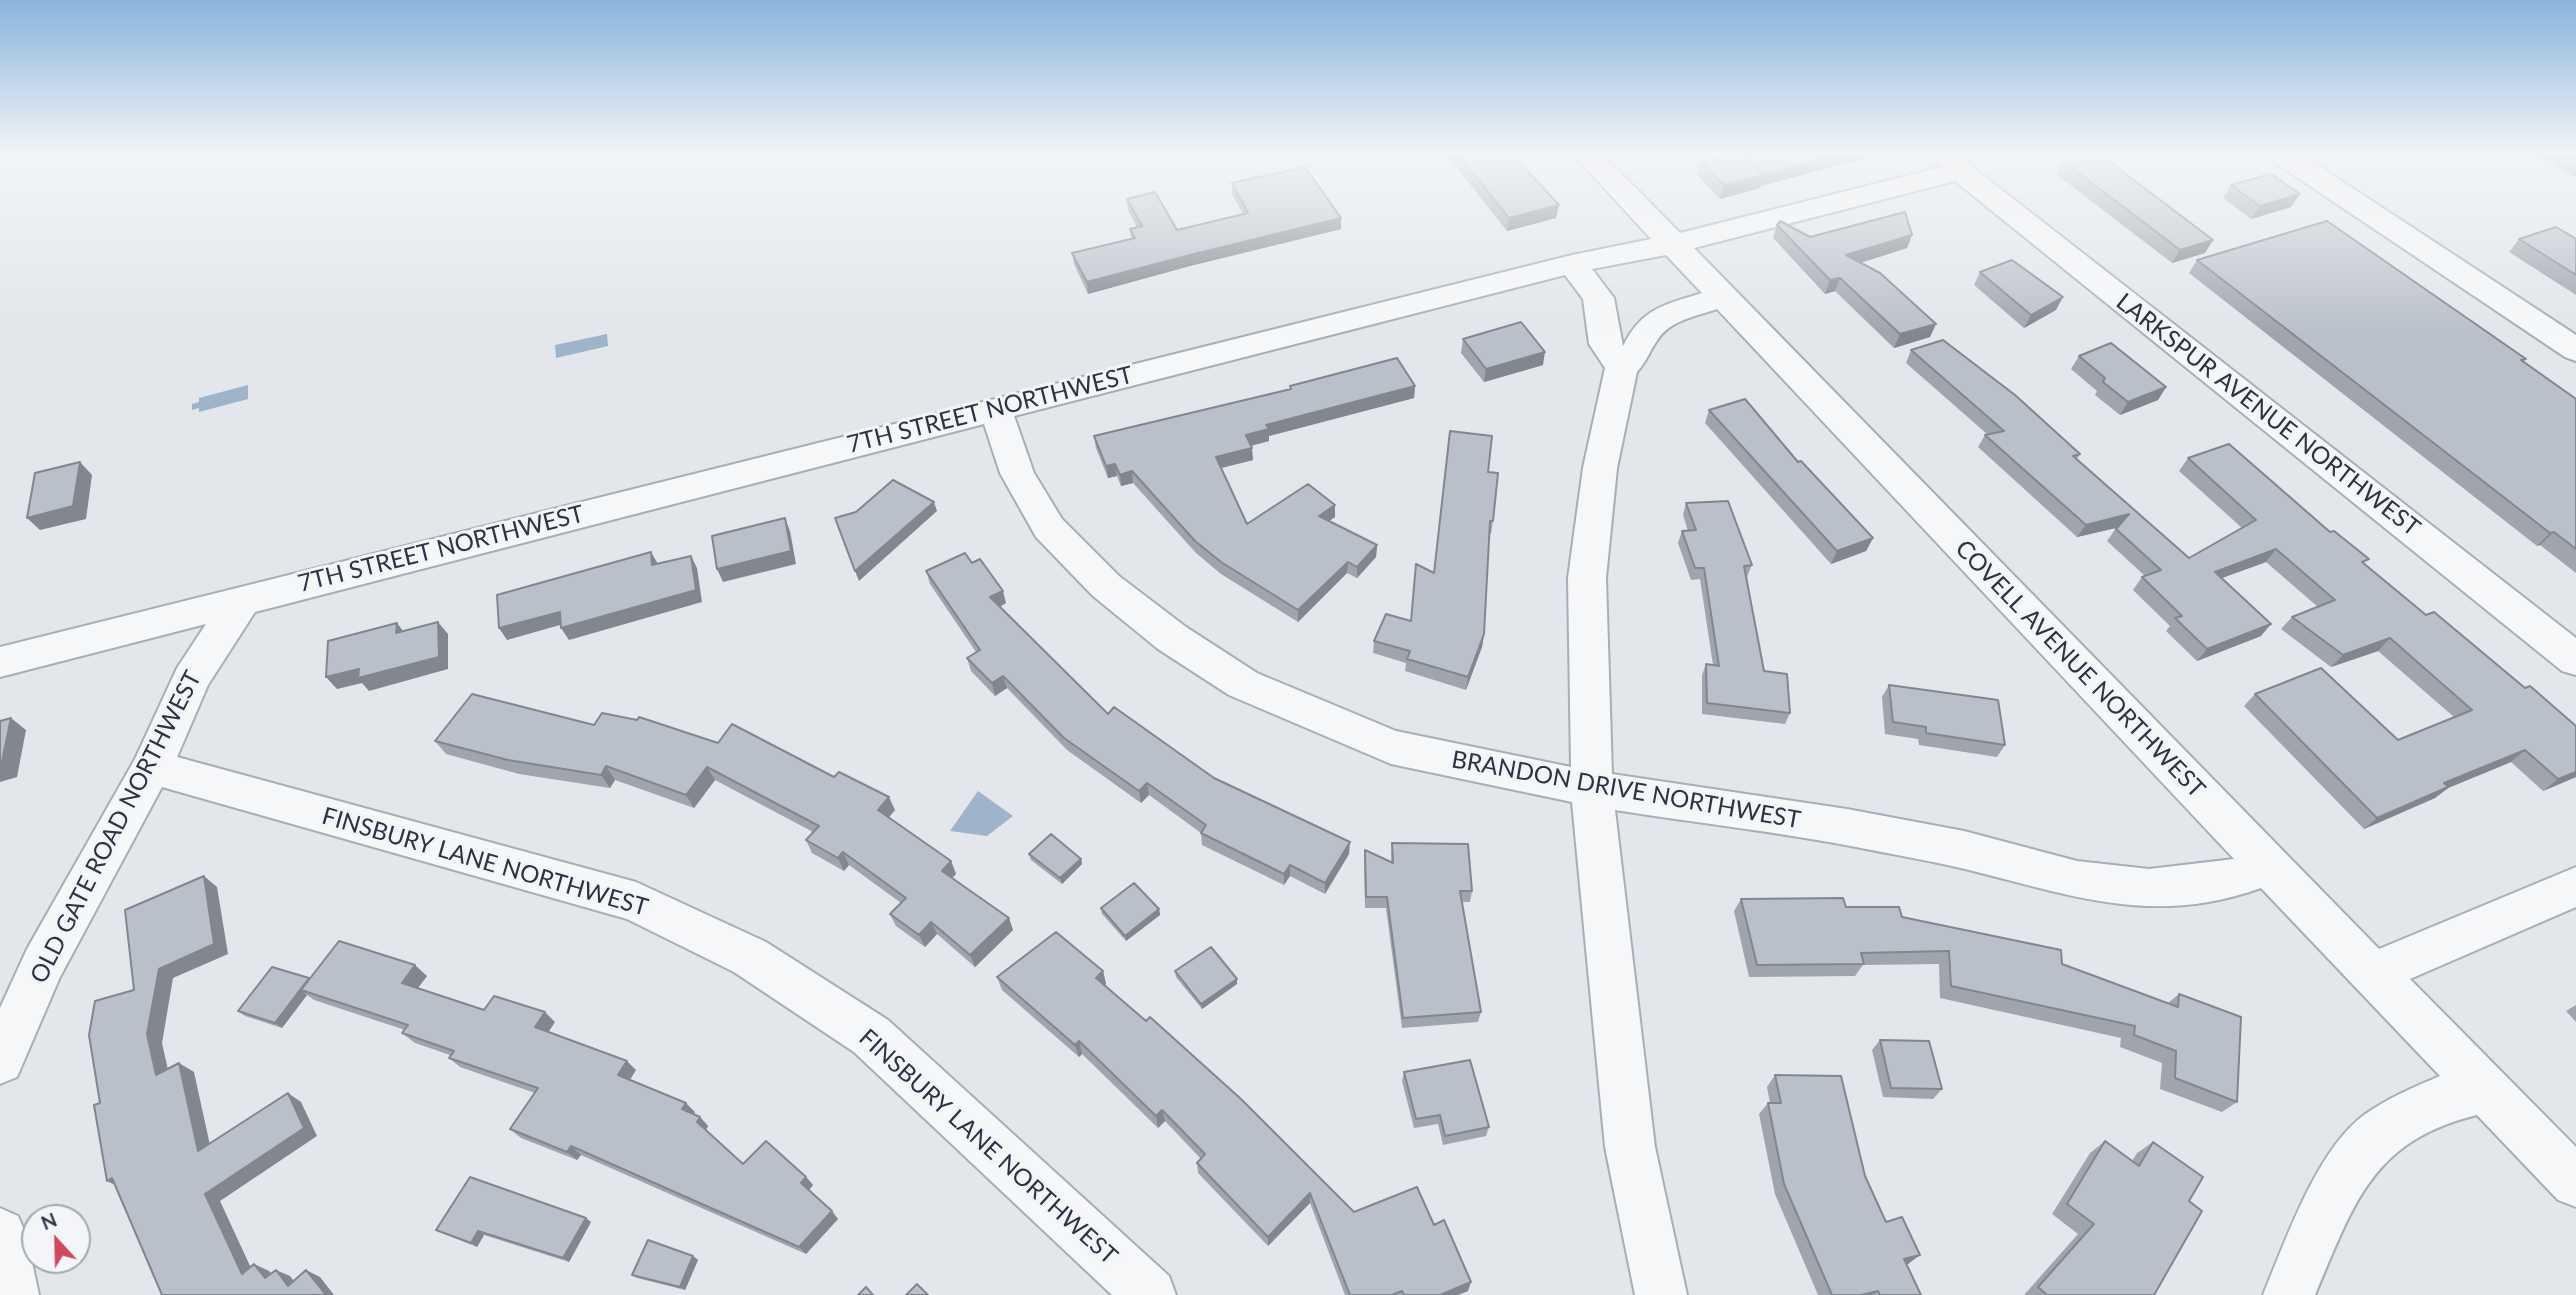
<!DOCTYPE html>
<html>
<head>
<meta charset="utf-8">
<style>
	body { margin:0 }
	#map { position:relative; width:2576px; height:1295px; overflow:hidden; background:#e3e6eb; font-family:Lato,sans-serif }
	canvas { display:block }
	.north { position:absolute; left:21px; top:1204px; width:70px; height:70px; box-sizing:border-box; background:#f3f5f8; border:2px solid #a3a8b0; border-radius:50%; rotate:338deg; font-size:19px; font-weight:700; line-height:28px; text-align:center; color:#2a3444 }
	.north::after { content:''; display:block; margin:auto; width:24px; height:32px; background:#d0485e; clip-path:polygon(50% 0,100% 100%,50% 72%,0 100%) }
</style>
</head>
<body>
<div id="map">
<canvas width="2576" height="1295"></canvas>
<div class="north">N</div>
</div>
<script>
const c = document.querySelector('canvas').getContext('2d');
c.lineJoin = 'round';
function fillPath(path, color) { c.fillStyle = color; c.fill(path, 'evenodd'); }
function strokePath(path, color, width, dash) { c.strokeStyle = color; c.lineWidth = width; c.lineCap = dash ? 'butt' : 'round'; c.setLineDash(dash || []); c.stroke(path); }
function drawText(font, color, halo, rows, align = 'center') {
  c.font = font + ' Lato,sans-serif'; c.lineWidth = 6; c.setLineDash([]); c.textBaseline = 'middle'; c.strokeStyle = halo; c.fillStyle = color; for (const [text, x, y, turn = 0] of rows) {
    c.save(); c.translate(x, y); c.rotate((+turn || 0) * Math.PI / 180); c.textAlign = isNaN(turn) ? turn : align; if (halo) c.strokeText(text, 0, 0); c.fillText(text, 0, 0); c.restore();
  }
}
fillPath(new Path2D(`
	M607,334L608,346L556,358L555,345Z
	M248,385V399L199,412V408L192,410V404L199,402V398Z
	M978,791L1013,816L987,836L950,831Z`), '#9eb4cb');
const minor = new Path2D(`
	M1572,153H1601L1680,233L1942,167L1932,153H1960L1970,165L2576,638V675L2562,671L1955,181L1694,248L2379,949L2576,867V907L2410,979L2576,1147V1207L2558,1200L2477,1115C2371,1141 2354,1204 2315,1295H2263C2286,1240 2316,1151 2364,1115C2388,1098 2414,1087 2440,1076L2261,888C2153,927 2070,895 1965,869C1931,861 1896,855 1861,848C1780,832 1697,823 1615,810L1655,1147L1687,1295H1635L1605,1147L1572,802L1391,764L1229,695L1158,649L1093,596L1036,537L1000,473L984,424L255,612L208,685L177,757L636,882L766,942L888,1020L1169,1276L1176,1295H1112L854,1052L734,972L627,919L162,787L60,977L17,1077L0,1084V1008L27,949L135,759L177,668L206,624L0,677V647L1572,255L1651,239ZM1666,255L1702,293C1664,305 1642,308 1623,346L1614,298L1592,269ZM1565,275L1583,299L1589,344L1605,368L1583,468L1568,578L1571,767L1396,731L1257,673L1186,627L1119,576L1062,519L1034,473L1014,416ZM1717,309L2234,859L2149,869L2077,861L1964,831L1847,809L1612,774L1606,578L1617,468L1637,372C1647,361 1650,350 1658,339C1671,320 1697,316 1717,309Z
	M2266,153H2299L2576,335V361L2565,357L2270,159Z
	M0,1208L18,1216L26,1234L39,1295H0Z`);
strokePath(minor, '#a8adb6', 4);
fillPath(minor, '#f6f7f9');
fillPath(new Path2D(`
	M1445,153H1511L1559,205L1556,218L1507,231Z
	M1726,153H1877L1876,155L1761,186L1760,188L1720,199L1697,175L1700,162L1728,155Z
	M2533,153H2576V178L2550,162H2541Z
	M2063,161L2213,240L2205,253L2172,263L2056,174Z
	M1232,183L1341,229L1190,266L1088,294L1074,264L1072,253L1131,239L1130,229L1137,227L1128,210L1127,199L1177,230L1243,214L1232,194Z
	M2231,185L2291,207L2251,219L2223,198Z
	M1777,225L1810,237L1912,235L1907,248L1860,263L1930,337L1894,348L1835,291L1825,294L1773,238Z
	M2519,239H2576V295L2509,252Z
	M2197,260L2526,359L2523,362L2576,399V573L2540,545L2537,546L2189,273Z
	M1980,272L2056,310L2024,328L1974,285Z
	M1463,339L1543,365L1484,382L1461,353Z
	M1911,350L2080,454L2077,459L2189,558L2242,528L2179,471L2188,458L2364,564L2576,777L2543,791L2511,762L2448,788L2435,798L2364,829L2244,706L2255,694L2398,740L2454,717L2378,651L2331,667L2281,629L2292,617L2318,607L2266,562L2222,578L2261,636L2197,661L2166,631L2170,626L2133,590L2142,577L2145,576L2107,541L2116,528L2077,537L1978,447L1985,435L1987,434L1906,363Z
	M2079,356L2166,387L2158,400L2120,415L2095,395L2097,391L2071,369Z
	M1290,386H1415L1414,398L1269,436V441L1251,446L1253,460L1221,468L1247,524L1335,517L1329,521L1377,545L1376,557L1357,578L1347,573L1298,622L1221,574L1196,553L1133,483L1121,486L1117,476L1108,478L1096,448L1094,436L1290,389Z
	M1709,410L1798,462L1873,538L1866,551L1831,564L1705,423Z
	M1488,472L1493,521L1491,534H1489L1484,634L1482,647L1466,690L1405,671L1406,663L1373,653L1374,641L1411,621L1434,573Z
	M1686,503L1752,565L1747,577H1746L1764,671L1790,713L1785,724L1702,714V675L1706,664L1713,665L1700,579L1691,580L1678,543L1682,531H1688L1683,515Z
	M972,563L1006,603L1000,607L1108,714L1214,778L1349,854L1325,894L1290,876L1284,885L1202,845L1201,833L1149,795L1141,803L1067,750L1007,688L995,696L971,671L967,658L976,652L930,584L926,571Z
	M1889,685L2005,745L1997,757L1919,745L1918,739L1885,734L1882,697Z
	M472,694L895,810L889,817L951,861L956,874L952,878L1013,930L975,967L937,934L925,947L896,926L890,914L901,903L849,865L844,871L812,853L806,840L813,832L715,780L694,808L615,780L610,788L519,774L446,754L435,741Z
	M1392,843L1472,891L1470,902H1462L1481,1012L1478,1022L1402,1028L1386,908H1365L1364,861L1365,850L1391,862Z
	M1029,854L1081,859L1082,864L1062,884L1031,860Z
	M1741,899L1846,907L1902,917L2062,964L2168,1003L2179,994L2237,1102L2222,1112L2160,1089L2162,1063L2120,1047L2121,1038L1940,998L1939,964L1863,965L1855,976L1749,977L1734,911Z
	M1101,908L1159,909L1160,915L1126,941L1102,914Z
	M1103,971L1106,984L1104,986L1354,1212L1434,1225L1468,1291L1458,1295H1345L1310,1203L1268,1246L1198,1173L1197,1163L1201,1159L1165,1121L1158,1128L1082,1054L1079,1057L1002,990L997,977Z
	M1175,971L1237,984L1202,1009L1176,977Z
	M427,976L418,988L484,1010L555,1022L548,1032L636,1070L630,1080L695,1112L693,1114L700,1117L708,1126L706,1130L743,1164L806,1177L813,1185L809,1190L838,1219L806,1254L581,1155L577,1160L521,1138L510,1129L535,1093L460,1067L449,1058L450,1055L415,1043L402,1033L405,1030L314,1000L307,995L282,1028L245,1016L238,1011L310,979Z
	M2576,1005V1022L2566,1011Z
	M1880,1040L1942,1089L1933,1099L1883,1097L1872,1050Z
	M1404,1072L1489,1127L1486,1136L1443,1145L1438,1124L1414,1128L1402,1081Z
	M1775,1075L1865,1176L1886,1222L1920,1255L1906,1264L1921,1295H1818L1775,1194L1759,1114L1768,1103H1770L1767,1087Z
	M2105,1141L2132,1161L2137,1153L2153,1142L2189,1201L2154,1295H2024L2078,1234L2052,1214L2090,1153Z
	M591,1222L569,1262L484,1235L477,1247L442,1233L436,1230Z
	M693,1256L698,1260L685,1290L637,1278L632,1275Z`), '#a0a5ad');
fillPath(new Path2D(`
	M1846,153H1877L1876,155L1761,186L1760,188L1720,199L1724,185Z
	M2300,194L2291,207L2251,219L2260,206Z
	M1559,205L1556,218L1507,231L1509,218Z
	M1341,218V229L1190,266L1088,294L1087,282L1190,255Z
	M1912,235L1907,248L1841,269L1846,255Z
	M2213,240L2205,253L2172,263L2180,250Z
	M1840,278L1835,291L1825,294L1830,280Z
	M2063,297L2056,310L2024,328L2031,315Z
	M1936,324L1930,337L1894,348L1900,334Z
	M1545,352L1543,365L1484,382L1486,369Z
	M1415,386L1414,398L1269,436V441L1246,447V435L1266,425Z
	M2166,387L2158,400L2120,415L2128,402Z
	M1252,448L1253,460L1217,469L1216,457Z
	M80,462L92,475L86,519L40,530L27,518Z
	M1115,464L1117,476L1108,478L1106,466Z
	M1132,471L1133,483L1121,486L1120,475Z
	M934,502L937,511L859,581L855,571Z
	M1335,505V517L1319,528V516Z
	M2129,514L2120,527L2077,537L2086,525Z
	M785,518L790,531L796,564L723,582L717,569Z
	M2554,532L2540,545L2537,546L2550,533Z
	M1873,538L1866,551L1831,564L1837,551Z
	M1377,545L1376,557L1357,578V567Z
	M2276,549L2266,562L2205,584L2215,572Z
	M651,552L658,564L652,565Z
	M691,556L697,568L702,602L569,640L561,628Z
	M1348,562L1347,573L1298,622V610Z
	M1003,591L1006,603L993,610L990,597Z
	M560,612L567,623L507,640L499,628Z
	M438,622L448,634V669L369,691L362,683L337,689L326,677Z
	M397,623L406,635L396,633Z
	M2271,624L2261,636L2197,661L2207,649Z
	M1484,634L1482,647L1466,690L1468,677Z
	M2390,638L2378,651L2331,667L2343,655Z
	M1003,676L1007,688L995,696L992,683Z
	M11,718L26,730L17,777L0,782V766Z
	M2525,750L2511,762L2448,788L2435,798L2364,829L2377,818L2444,783Z
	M606,766L615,780L610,788L601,775Z
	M707,767L715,780L694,808L686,795Z
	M2576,772V777L2543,791L2558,779Z
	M1147,783L1149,795L1141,803L1139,791Z
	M889,797L895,810L884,823L878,810Z
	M1350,842L1349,854L1325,894V883Z
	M843,852L849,865L844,871L838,858Z
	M1081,859L1082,864L1062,884L1060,878Z
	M951,861L956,874L947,883L942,871Z
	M1290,865V876L1284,885V874Z
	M204,876L217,887L228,954L173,978L162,1043L171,1083L156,1075L147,1034L159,969Z
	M1159,909L1160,915L1126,941L1125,936Z
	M1009,918L1013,930L975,967L970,955Z
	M931,922L937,934L925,947L919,935Z
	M415,965L427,976L414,993L402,983Z
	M1103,971L1106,984L1099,991L1096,978Z
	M309,978L301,990L307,995L282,1028L275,1023Z
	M1237,979V984L1202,1009L1201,1004Z
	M545,1012L555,1022L545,1037L535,1027Z
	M1079,1041L1082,1054L1079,1057L1075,1045Z
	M627,1061L636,1070L627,1084L618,1075Z
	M179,1063L194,1072L213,1159L198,1151Z
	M288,1093L301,1102L317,1136L220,1201L257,1281L242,1274L205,1194Z
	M686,1103L695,1112L691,1118L682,1109Z
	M1162,1110L1165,1121L1158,1128L1156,1116Z
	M700,1117L708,1126L705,1131L697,1122Z
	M571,1146L581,1155L577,1160L567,1152Z
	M806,1177L813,1185L808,1191L801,1183Z
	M112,1178L123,1189L107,1181Z
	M1310,1193V1203L1268,1246V1237Z
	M832,1211L838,1219L806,1254L799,1247Z
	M586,1218L591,1222L569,1262L563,1258Z
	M478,1231L484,1235L477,1247L471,1243Z
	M1920,1255L1908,1264L1892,1268L1904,1259Z
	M693,1256L698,1260L685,1290L680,1287Z
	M254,1264L269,1271L280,1285L265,1278Z
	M276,1270L290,1276L302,1292L288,1286Z
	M306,1270L320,1277L334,1295H326Z
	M1471,1282L1468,1291L1458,1295H1440Z
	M1878,1291L1872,1295H1861Z`), '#82868d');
const building = new Path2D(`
	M1457,153H1511L1559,205L1509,218Z
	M1737,153H1741L1764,175L1724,185L1700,162Z
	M1741,153H1846L1764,175Z
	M2076,153H2098L2213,240L2180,250L2063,161L2072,158Z
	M2567,153H2576V159Z
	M1305,167L1341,218L1190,255L1087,282L1072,253L1135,238L1130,229L1142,226L1127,199L1155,192L1177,230L1248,213L1232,183Z
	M2271,174L2300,194L2260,206L2231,185Z
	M1905,212L1912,235L1846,255L1880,273L1936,324L1900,334L1840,278L1830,280L1777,225L1780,221L1810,237Z
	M2327,221L2526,359L2521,360L2576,399V549L2554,532L2550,533L2197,260Z
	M2556,227L2576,239V275L2519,239Z
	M2012,260L2063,297L2031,315L1980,272Z
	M1521,322L1545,352L1486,369L1463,339Z
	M1943,340L2015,395L2080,454L2073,456L2189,558L2256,520L2188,458L2229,444L2330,532L2334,531L2369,559L2362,562L2426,615L2434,612L2525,688L2530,686L2576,726V772L2558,779L2525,750L2444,783L2448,787L2377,818L2255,694L2321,668L2398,740L2472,710L2390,638L2343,655L2292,617L2335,600L2276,549L2215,572L2271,624L2207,649L2175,618L2182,616L2142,577L2161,570L2116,529L2129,514L2086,525L1985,435L2004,431L1911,350Z
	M2111,343L2166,387L2128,402L2103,382L2105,378L2079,356Z
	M1397,358L1415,386L1266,425L1269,429L1246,435L1252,448L1216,457L1247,524L1308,484L1335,505L1319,516L1377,545L1357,567L1348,562L1298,610L1221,562L1195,541L1132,471L1120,475L1115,464L1106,466L1094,436L1291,389L1290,386Z
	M1745,399L1798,462L1801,461L1873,538L1837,551L1709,410Z
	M1450,431L1492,436L1488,472L1498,473L1493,521H1490L1484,634L1468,677L1407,659L1410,651L1374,641L1386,614L1411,621L1416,564L1434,573Z
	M80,462L73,506L27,518L35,473Z
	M893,480L934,502L855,571L835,518L856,512Z
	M1728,501L1752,565L1744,566L1764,671L1787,674L1790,713L1707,703L1706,664L1719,666L1704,568H1695L1682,531L1696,530L1686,503Z
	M785,518L791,551L717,569L712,536Z
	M651,552L652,565L691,556L696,590L561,628L560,612L499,628L497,595Z
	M965,553L972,563L980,559L1003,591L990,597L1108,714L1114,707L1214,778L1350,842L1325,883L1290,865L1284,874L1201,833L1206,825L1147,783L1139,791L1064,738L1003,676L992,683L967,658L980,650L926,571Z
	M438,622L439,657L358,678L359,669L326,677L328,641L397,623L396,633Z
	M1889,685L1998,700L2005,745L1926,733V727L1893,722Z
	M472,694L594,725L602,713L637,720L639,717L718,743L732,724L834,777L839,772L889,797L878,810L951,861L942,871L1009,918L970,955L931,922L919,935L890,914L906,898L843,852L838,858L806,840L819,826L707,767L686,795L606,766L601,775L508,760L435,741Z
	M11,718L1,766H0V721Z
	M1051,834L1081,859L1060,878L1029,854Z
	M1392,843L1468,844L1472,891H1460L1481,1012L1403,1018L1387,897H1366L1365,850L1393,863Z
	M204,876L214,944L159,969L147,1034L156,1075L179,1063L198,1151L288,1093L304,1128L205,1194L242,1274L254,1264L265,1278L276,1270L288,1286L306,1270L326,1295H162L112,1178L107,1181L94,1105L100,1103L89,1035L95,1001L134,990L125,910Z
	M1134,883L1159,909L1125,936L1101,908Z
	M1843,898L1846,907H1899L1902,917L2061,950L2062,964L2178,1007L2179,994L2241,1017L2237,1102L2175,1078L2176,1051L2134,1035L2135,1026L1951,986L1949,951L1861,953L1864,964L1757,965L1741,899Z
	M1056,932L1103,971L1096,978L1146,1021L1150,1017L1241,1099L1354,1212L1417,1187L1434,1225L1444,1220L1471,1282L1440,1295H1404L1402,1291L1392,1295H1350L1310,1193L1268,1237L1197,1163L1205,1154L1162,1110L1156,1116L1079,1041L1075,1045L997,977Z
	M339,941L415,965L402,983L484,1010L494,996L545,1012L535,1027L627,1061L618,1075L686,1103L682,1109L700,1117L697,1122L743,1164L766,1141L806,1177L801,1183L832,1211L799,1247L571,1146L567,1152L510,1129L538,1088L449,1058L454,1051L402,1033L408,1025L301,990Z
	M1211,947L1237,979L1201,1004L1175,971Z
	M272,967L309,978L275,1023L238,1011Z
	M1880,1040L1929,1041L1942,1089L1891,1088Z
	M1470,1060L1489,1127L1445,1136L1440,1115L1416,1119L1404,1072Z
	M1775,1075L1841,1076L1865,1176L1886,1222L1902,1217L1920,1255L1904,1259L1921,1295H1880L1878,1291L1861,1295H1832L1784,1184L1768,1103H1781Z
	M2105,1141L2139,1166L2153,1142L2203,1177L2189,1201L2202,1211L2154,1295H2047L2038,1287L2094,1224L2067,1204Z
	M470,1177L586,1218L563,1258L478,1231L471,1243L436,1230Z
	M648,1240L693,1256L680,1287L632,1275Z
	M917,1284L928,1295H906Z
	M866,1287L873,1295H858Z`);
fillPath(building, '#bac0c9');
strokePath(building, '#82868d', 2);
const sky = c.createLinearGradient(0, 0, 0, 334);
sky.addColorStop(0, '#8ab4dc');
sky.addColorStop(0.46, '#f2f4f6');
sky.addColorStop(1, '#f2f4f600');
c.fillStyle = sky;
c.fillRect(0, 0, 2576, 334);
drawText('24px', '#2a3444', '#f3f5f8', [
	["7TH STREET NORTHWEST",990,410,-14],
	["LARKSPUR AVENUE NORTHWEST",2268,415,38],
	["7TH STREET NORTHWEST",441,549,-14],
	["COVELL AVENUE NORTHWEST",2080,669,46],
	["BRANDON DRIVE NORTHWEST",1626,790,10],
	["OLD GATE ROAD NORTHWEST",116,827,-63],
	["FINSBURY LANE NORTHWEST",485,862,16],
	["FINSBURY LANE NORTHWEST",988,1147,42]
]);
</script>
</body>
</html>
